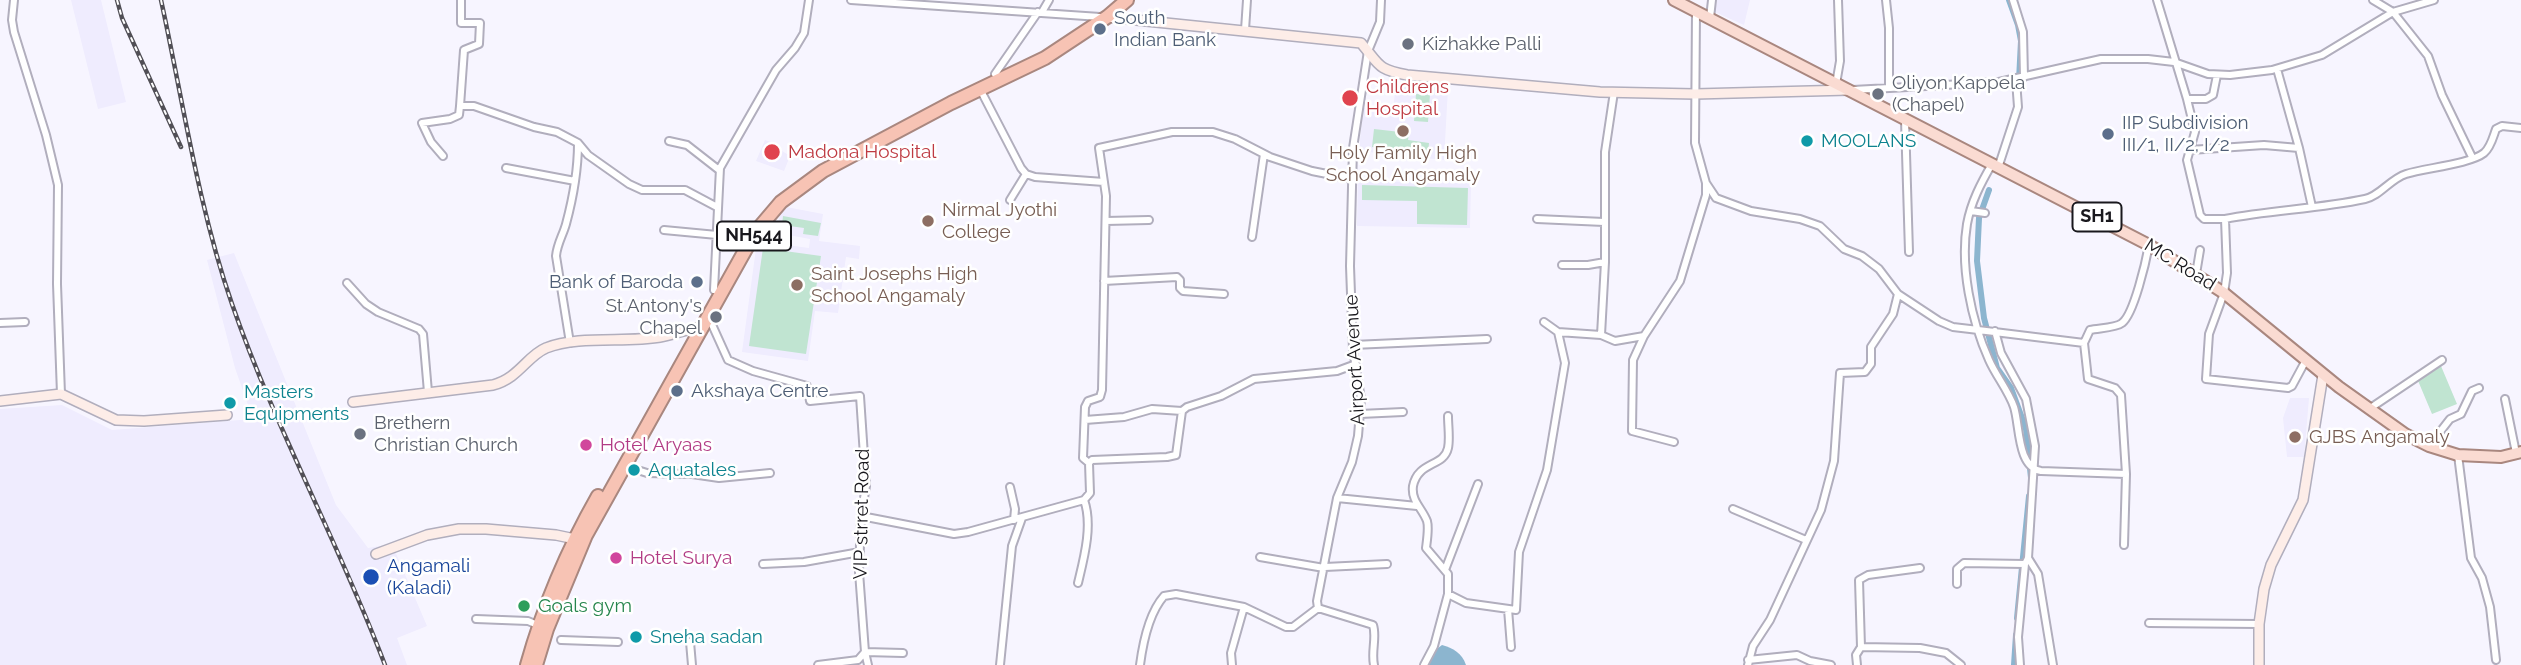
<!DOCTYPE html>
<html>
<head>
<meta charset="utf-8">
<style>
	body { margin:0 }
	canvas { display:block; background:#f7f5ff }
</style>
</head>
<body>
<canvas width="2521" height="665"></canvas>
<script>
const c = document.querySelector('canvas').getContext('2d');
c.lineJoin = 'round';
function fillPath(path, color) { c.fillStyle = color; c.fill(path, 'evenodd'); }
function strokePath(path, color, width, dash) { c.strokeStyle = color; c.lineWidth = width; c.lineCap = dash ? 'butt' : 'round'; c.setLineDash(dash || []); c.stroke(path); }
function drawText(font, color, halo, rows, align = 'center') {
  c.font = font + ' Raleway,sans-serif'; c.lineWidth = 5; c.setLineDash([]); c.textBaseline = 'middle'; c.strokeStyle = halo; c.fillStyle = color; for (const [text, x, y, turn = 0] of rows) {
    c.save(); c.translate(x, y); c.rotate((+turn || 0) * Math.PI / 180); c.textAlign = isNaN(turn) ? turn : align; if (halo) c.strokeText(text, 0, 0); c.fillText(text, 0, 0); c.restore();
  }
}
fillPath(new Path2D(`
	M71,0H101L126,102L98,109Z
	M1717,0H1750L1744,25L1715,12Z
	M1396,84L1448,88L1444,160L1359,151L1363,108L1393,110Z
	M765,140L779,145V149L790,156L784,171L756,161Z
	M1358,181L1471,183L1470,228L1357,226Z
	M781,206L823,214L819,241L860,246L859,259L846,257L838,313L815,311L808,361L742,352L757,241L809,248L810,239L777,233Z
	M234,253L336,505L368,548L392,544L427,626L397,638L407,665H0V409L62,405L112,430L253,419L235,368L207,260Z
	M2290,398H2309L2304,457H2287L2283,418Z`), '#efecfe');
fillPath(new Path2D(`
	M1416,94L1430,95L1428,122L1414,121Z
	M1374,129L1409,133L1408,140L1429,143L1428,153L1372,147Z
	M1362,185L1468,188L1467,225L1417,224V201L1362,200Z
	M783,216L821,223L818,236L803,234L804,228L782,225Z
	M763,248L821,256L806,354L749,346Z
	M2441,366L2457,404L2432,414L2416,376Z`), '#c0e4d1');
fillPath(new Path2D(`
	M1442,645C1453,648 1462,653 1466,665H1429L1434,651Z`), '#8cb5cf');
strokePath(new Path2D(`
	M2009,0L2018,25L2021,41L2019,80
	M1989,190L1979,218L1977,261L1984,318L1997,368L2011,388L2026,429L2031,478
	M2017,618L2029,496
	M2014,665L2016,635`), '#8cb5cf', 6);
const street = new Path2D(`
	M14,0L12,20L14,32L46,135L58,185L57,284L61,394
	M851,0L1100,17
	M1886,0L1889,28V88
	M2013,0L2023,32L2024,77
	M2157,0L2187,99
	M2373,0L2393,12
	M2434,0L2393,12L2428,56L2442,95L2472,157
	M1042,12L1049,0
	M1710,18L1712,0
	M1245,30L1247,0
	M2277,69L2299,148L2312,207
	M995,74L1038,12
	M2217,75L2213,95L2206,99H2187L2195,132L2187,160L2200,215L2204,219H2225
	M1836,84L1840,61L1838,0
	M980,89L1021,168L1026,174L1035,177L1104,182
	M1853,90L1999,82L2101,59H2148L2174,62L2208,74L2230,75L2272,70L2322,55L2393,12
	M460,106L464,50L479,44L480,23H461V0
	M1905,120L1909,252
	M669,141L687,145L719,170
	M2190,150L2264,145L2299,148
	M443,156L431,142L422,123L450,119L459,115L460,106H474L534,127L557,132L578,143L588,155L629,184L642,190H685L717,207
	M1992,164C1981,183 1971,202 1967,224C1960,266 1971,320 1989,360C1996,376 2008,390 2014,407C2020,426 2017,467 2041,471L2126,474
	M506,168L575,181
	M1998,168L2018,107L2016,80
	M1706,183L1716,198L1751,211L1800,219L1820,226L1844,249L1862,256L1879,269L1898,294L1939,321L1953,327L1970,329L2084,343L2090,330C2099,328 2116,328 2122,323C2134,314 2146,261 2149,245
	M1010,200L1026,174
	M1971,211L1985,213
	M1537,219L1604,222
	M1106,221L1149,220
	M664,230L717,235
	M1252,237L1264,154
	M1562,265H1588L1605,262V152L1614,92
	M2196,274L2200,250
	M1104,281L1177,277L1180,280V288L1183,291L1224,294
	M347,283L366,304L378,312L419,329L423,334L428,392
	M714,290L720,168L776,70L795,48L804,33L809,0
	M709,318L728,360L753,371L807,386L810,401L860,396L866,486L861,516L859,572L865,652L858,660L818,665
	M0,323L25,322
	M1995,331L2001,353L2026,399L2035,446L2028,558L2025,564L2018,637L2020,665
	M1558,332L1601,335L1615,341L1644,336L1680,281L1706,195V183L1695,143L1696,11
	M1601,335L1605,262
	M1644,336L1633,360L1632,431L1674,442
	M570,343L556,256C557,244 563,235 566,224C573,198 578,170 578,143
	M2084,343L2088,379L2115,388L2121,395L2126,474L2124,545
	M1353,345L1487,339
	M2306,360L2292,386L2288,388L2206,379L2209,334L2224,293L2227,273L2225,219C2271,210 2318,209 2365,199C2380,196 2390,179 2406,174C2425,168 2470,164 2484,153C2491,147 2493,137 2496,129L2502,126L2521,128
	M2505,399L2516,453
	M2369,409L2442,360
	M1360,414L1403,412
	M1448,416C1448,426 1450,439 1448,448C1444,467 1418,461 1413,486C1411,501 1422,508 1427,521C1429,528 1427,540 1426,548L1448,574V594L1466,603L1516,610L1519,552L1547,470L1565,363L1558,332L1544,322
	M1085,420L1124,417L1152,409L1182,411
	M2429,446L2450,419L2461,414L2472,391L2479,388
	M2458,455L2471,558L2482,578L2490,607L2496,660
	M1089,463L1083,458L1085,407L1088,401L1100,397L1102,390L1106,196L1099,148L1172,132H1213L1235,139L1270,157L1312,171L1352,179
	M625,466L647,473L692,474L719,478L770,473
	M1010,487L1015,509L1014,520
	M1337,498L1417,506
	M1733,509L1806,540
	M861,516L954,534L968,532L1084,500L1090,493L1089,463L1092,460L1167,457L1176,455L1182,411L1187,407L1221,396L1254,379L1337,371L1356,364
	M1260,557L1324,568
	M2028,558L2038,574L2053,665
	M763,564L804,562L860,552
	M1325,567L1387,564
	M1445,570L1478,484
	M1078,583C1084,558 1093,525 1084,500
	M1957,584V569L1964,563L2025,564
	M1508,609L1511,647
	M476,619L528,621L540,626
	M2149,623L2259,624
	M561,640L618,642
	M690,642L692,665
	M1861,647L1920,648L1946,653L1961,665
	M1748,660L1797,655L1810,661L1831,665
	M868,665L865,652L903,653
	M1000,665L1012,546L1022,518
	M1140,665C1143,642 1149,613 1164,596L1176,594L1244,607L1286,627H1293L1318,608
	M1232,665L1231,653L1244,607
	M1374,665C1371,651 1377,637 1373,625L1318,608L1317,601L1337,498L1352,462L1358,436L1361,399L1353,350L1350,266L1353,148L1368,51L1380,22L1381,0
	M1424,665L1434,646L1448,594
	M1748,665L1753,646L1770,620L1821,510L1834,461L1840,373L1865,372L1871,364V347L1893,314L1898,294
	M1857,665L1856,655L1861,647L1859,580L1868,575L1920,568`);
const secondary = new Path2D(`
	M1107,17L1361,43C1380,65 1376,69 1407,75L1600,92L1695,94L1849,90
	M0,401L61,394L116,420L144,421L227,415
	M353,402L493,385C519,378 527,356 546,348C579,335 625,343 660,337C675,335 688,327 703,328
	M376,554L427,535L459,529H486L556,535L575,539
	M2259,665V624L2264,589L2271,565L2303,500L2323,375`);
const primary = new Path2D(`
	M1674,0L2149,245L2224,293L2339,387L2405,434L2429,446L2458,455L2501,457L2521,452`);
const highway = new Path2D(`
	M527,665C543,608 569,547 598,496
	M536,665L547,629L586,535L747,247L758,229L781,202L823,171L951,103L1045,58L1107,17L1127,0`);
strokePath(street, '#b1aebd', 10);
strokePath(secondary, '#b1aebd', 12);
strokePath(primary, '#a9877f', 14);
strokePath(highway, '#a9877f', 16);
strokePath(street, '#fff', 6);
strokePath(secondary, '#fdede8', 9);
strokePath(primary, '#fadbd2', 10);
strokePath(highway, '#f7c3b4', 12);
const rail = new Path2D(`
	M117,0L122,18L181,147
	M161,0C183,101 198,206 232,304C275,428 339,543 385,665`);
strokePath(rail, '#514f56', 4.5);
strokePath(rail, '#fff', 2, [5]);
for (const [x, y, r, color] of [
	[1100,29,7,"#5c6f8a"],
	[1408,44,7,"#6b7280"],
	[1878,94,7,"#6b7280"],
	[1350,98,9,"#e0444e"],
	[1403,131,7,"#8d6e63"],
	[2108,134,7,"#5c6f8a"],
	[1807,141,7,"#0f9aa8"],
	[772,152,9,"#e0444e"],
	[928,221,7,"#8d6e63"],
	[697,282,7,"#5c6f8a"],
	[797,285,7,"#8d6e63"],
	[716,317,7,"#6b7280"],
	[677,391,7,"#5c6f8a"],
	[230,403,7,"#0f9aa8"],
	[360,434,7,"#6b7280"],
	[2295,437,7,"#8d6e63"],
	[586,445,7,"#d1479c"],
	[634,470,7,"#0f9aa8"],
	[616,558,7,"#d1479c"],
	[371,577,9,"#1a4fb4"],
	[524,606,7,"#2e9e5b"],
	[636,637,7,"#0f9aa8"]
]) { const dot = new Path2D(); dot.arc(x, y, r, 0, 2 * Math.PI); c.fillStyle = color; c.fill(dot); strokePath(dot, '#fff', 2.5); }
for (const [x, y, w] of [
	[2097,217,49],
	[754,236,74]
]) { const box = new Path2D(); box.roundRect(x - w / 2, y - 14.5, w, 29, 5); c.fillStyle = '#fff'; c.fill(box); strokePath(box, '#19181d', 2); }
drawText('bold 18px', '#19181d', null, [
	["SH1",2097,217],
	["NH544",754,236]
]);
drawText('19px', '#4e5e75', '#fff', [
	["South",1114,18],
	["Indian Bank",1114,40],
	["IIP Subdivision",2122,123],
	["III/1, II/2, I/2",2122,145],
	["Bank of Baroda",683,282,"right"],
	["Akshaya Centre",691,391]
], 'left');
drawText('19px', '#5b616d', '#fff', [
	["Kizhakke Palli",1422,44],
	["Oliyon Kappela",1892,83],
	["(Chapel)",1892,105],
	["St.Antony's",702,306,"right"],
	["Chapel",702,328,"right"],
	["Brethern",374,423],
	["Christian Church",374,445]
], 'left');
drawText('19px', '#be3a42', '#fff', [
	["Childrens",1366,87],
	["Hospital",1366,109],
	["Madona Hospital",788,152]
], 'left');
drawText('19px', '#0d838f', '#fff', [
	["MOOLANS",1821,141],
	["Masters",244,392],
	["Equipments",244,414],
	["Aquatales",648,470],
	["Sneha sadan",650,637]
], 'left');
drawText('19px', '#785e54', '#fff', [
	["Holy Family High",1403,153,"center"],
	["School Angamaly",1403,175,"center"],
	["Nirmal Jyothi",942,210],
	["College",942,232],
	["Saint Josephs High",811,274],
	["School Angamaly",811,296],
	["GJBS Angamaly",2309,437]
], 'left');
drawText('19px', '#19181d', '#fff', [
	["MC Road",2180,265,32],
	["Airport Avenue",1355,360,-93],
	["VIP strret Road",862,514,-89]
]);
drawText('19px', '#b23c85', '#fff', [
	["Hotel Aryaas",600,445],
	["Hotel Surya",630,558]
], 'left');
drawText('19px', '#164399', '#fff', [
	["Angamali",387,566],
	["(Kaladi)",387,588]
], 'left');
drawText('19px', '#27864d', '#fff', [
	["Goals gym",538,606]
], 'left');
</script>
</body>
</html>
